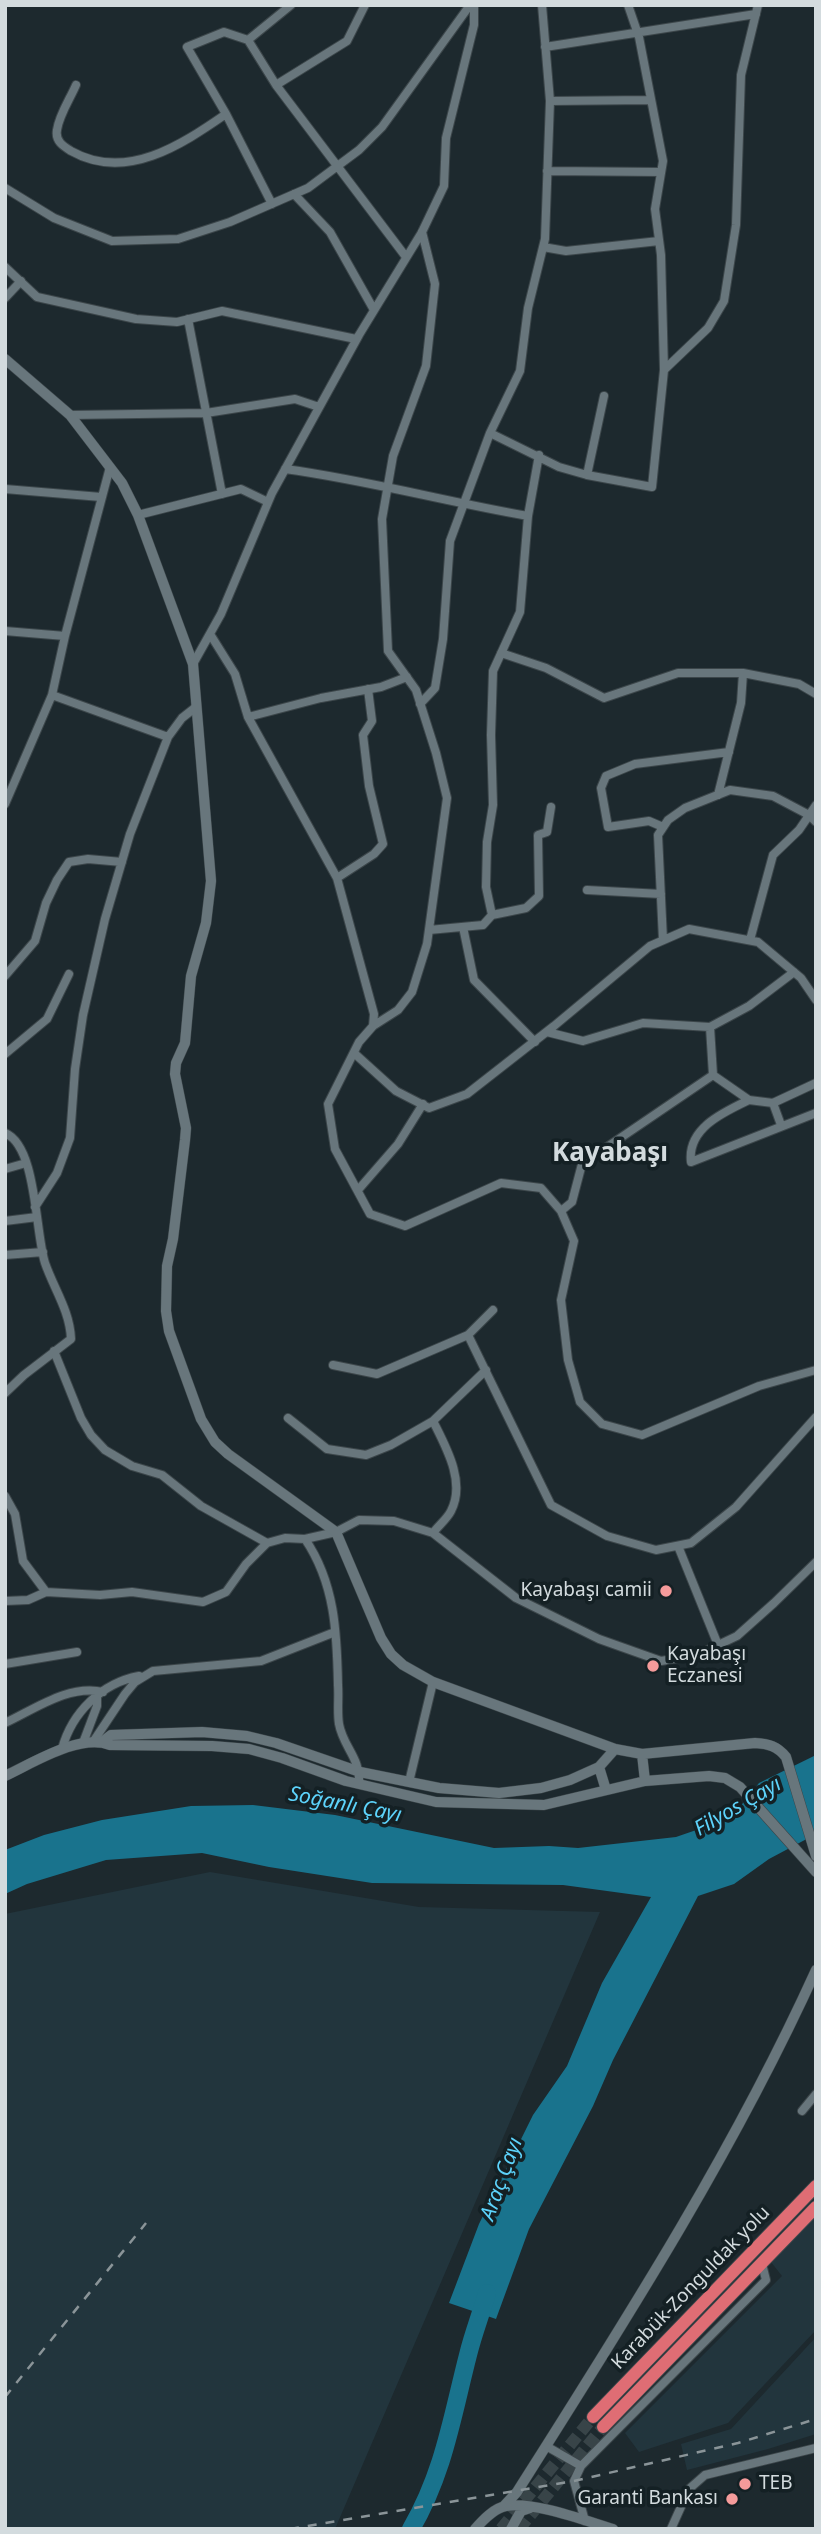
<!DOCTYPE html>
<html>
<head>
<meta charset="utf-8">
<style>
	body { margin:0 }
	#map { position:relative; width:821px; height:2534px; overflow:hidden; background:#1d292e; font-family:"Noto Sans",sans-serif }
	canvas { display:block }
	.frame { position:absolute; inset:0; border:7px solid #d3dbde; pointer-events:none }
</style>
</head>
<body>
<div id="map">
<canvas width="821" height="2534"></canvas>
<div class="frame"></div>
</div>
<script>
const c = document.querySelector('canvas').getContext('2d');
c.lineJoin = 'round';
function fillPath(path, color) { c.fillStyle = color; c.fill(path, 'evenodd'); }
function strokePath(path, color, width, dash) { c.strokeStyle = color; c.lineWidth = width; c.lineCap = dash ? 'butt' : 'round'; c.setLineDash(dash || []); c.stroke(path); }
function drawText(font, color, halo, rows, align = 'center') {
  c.font = font + ' "Noto Sans",sans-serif'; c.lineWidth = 7; c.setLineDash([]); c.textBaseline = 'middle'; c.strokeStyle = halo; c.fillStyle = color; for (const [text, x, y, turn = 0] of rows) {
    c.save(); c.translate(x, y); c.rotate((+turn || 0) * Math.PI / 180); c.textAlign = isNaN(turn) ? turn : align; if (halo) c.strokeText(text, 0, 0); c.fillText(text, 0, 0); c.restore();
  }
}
fillPath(new Path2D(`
	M210,1872L419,1907L600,1912L335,2529H5V1914Z
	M816,2214V2330L728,2423L639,2452L625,2433L782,2276L771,2262Z
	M816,2337V2434L768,2449L687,2470L681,2444L731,2429Z`), '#22353d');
fillPath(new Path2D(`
	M816,1755V1834L769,1859L734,1884L698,1896L613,2060L593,2106L529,2229L496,2319L449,2303L479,2224L533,2115L567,2066L602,1983L651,1897L563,1885L372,1883L269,1867L202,1853L106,1860L27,1884L5,1894V1850L44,1835L102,1820L191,1806L253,1805L335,1815L494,1848L549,1846L578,1848L676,1837L731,1818L759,1783Z`), '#19738d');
strokePath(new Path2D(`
	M411,2529C444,2472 452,2417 468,2355C473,2334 481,2314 487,2293`), '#19738d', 18);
strokePath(new Path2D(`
	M501,2529L593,2417
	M519,2529L603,2427`), '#384448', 12, [12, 6]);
const minor = new Path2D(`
	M628,5L639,37L663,161L655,209L661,255L664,370
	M248,40L291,5
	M545,47L756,14
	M76,85C70,99 59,115 57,130C55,141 63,146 71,151C126,182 181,145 226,114
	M276,85L347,41L365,5
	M550,101L650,100
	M547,171L661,172
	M5,188L54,218L112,241L178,239L230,222L308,188L359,150L382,127L470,5
	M294,194L330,232L374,310
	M272,204L226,114L187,47L224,32L248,40L276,85L406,257
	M422,232L435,284L426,366L393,456L382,519L388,651L416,690L436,753L447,798L427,944L412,992L398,1010L373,1026L359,1042L328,1104L335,1149L370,1214L405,1226L501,1183L541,1188L561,1211L574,1241L561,1300L568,1360L580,1402L602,1424L642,1435L759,1386L816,1370
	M543,247L566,251L659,241
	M5,267L37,297L136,319L177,322L222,311L356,339
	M5,298L21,281
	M188,319L222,494
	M70,415L206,413L295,399L319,407
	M490,433L559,467L587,475L652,487L664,370L708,328L724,301L736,225L741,75L758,5
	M285,469C367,480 447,502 528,516
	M587,475L604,396
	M5,489L101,497
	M138,515L241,489L268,502
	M5,631L65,636
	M210,634L235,674L248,717L337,878L374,1014L373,1026
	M501,653L546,668L604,698L678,673H743L799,684L816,694
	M193,664L221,614L272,493L359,335L422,232L444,186L446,138L474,25V5
	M52,695L168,737
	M420,704L435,688L443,639L450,541L490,433L520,371L528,308L545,239L550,101L542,5
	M248,717L321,698L381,687L407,677
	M718,795L741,703L743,673
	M5,804L52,695L65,636L110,467
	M663,827L649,821L608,827L601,788L606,776L635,764L729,752
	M337,878L374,854L383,844L369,786L363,735L372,721L368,689
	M587,890L661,894
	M492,915L526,908L539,896L538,835L547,832L551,807
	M463,927L474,980L535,1042
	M429,930L483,925L492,915L486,887L487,842L493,805L491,735L493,671L520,612L528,516L539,455
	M663,940L658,835L668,820L685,808L730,790L773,796L809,815L816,822
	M750,940L773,855L799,830L816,805
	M5,976L35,941L46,903L57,880L69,862L88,859L122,862
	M547,1032L583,1041L643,1023L710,1027L749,1006L794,972
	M354,1053L396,1091L429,1108L467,1094L554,1026L650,946L689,929L758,942L801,978L816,1000
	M5,1054L47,1019L69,974
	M713,1075L749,1100L773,1103L816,1083
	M749,1100C724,1112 687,1128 691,1162L816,1113
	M773,1103L781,1125
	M5,1133C37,1146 35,1232 45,1263C54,1289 70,1311 71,1339L24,1375L5,1393
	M5,1169L26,1163
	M358,1190L398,1144L423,1104
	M35,1207L57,1173L70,1138L75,1069L83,1015L105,919L130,834L168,737L182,718L196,707
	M561,1211L572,1202L582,1164L713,1075L710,1027
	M5,1221L37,1217
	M5,1255L43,1252
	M468,1335L551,1505L607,1536L656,1550L691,1543L736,1507L816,1417
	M54,1351L81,1418L91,1435L105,1450L132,1466L162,1475L201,1506L267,1543
	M333,1365L377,1374L468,1335L493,1310
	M288,1418L327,1449L366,1455L391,1445L433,1421L486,1370
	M5,1496L15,1514L23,1561L46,1592L100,1595L132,1592L203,1602L226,1592L246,1564L267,1543L285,1538L305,1539C335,1583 337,1633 338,1685C339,1698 337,1711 339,1724C343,1747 361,1758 359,1784
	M433,1533C438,1526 447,1519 451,1511C466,1482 446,1447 433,1421
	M305,1539L336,1532L359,1520L394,1521L433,1533L516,1598L599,1639L661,1661L697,1655L737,1636L774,1603L816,1562
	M678,1546L718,1645
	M5,1601L28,1600L46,1592
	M5,1664L77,1652
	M5,1723C35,1709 69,1684 103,1692
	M93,1742L125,1694L135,1682L153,1671L261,1661L335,1632
	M83,1743L97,1706V1698
	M62,1749C72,1712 102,1683 139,1676
	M409,1782L433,1682
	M802,2111L816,2094
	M546,2446L581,2466
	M585,2521L574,2481L581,2466L766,2280L762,2264
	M671,2529L689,2489L705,2475L816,2448`);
const tertiary = new Path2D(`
	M5,359L70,415L122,483L138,515L193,664L211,881L206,923L191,976L185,1043L176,1063L175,1074L186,1128L185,1140L173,1239L167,1266L166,1311L169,1331L201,1419L215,1442L228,1454L336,1532L381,1638L391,1654L403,1665L433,1682L615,1749L642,1754L755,1743C769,1744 777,1746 786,1757L816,1856
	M102,1742L111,1735L202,1732L247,1736L276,1743L360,1772L439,1788L499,1793L541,1788L570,1780L599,1767L615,1749
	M642,1754L645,1781
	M599,1767L606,1790
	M5,1776C33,1763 80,1733 110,1745L212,1746L249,1749L282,1758L346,1781L436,1802L544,1805L645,1781L709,1776L725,1778L740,1787L816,1872
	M504,2506L517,2492C624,2323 733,2153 816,1970
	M475,2529C483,2520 494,2508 506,2506C533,2501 586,2521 613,2529
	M511,2529L521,2511L530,2508`);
const trunk = new Path2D(`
	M593,2417L816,2186
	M603,2427L816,2207`);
strokePath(minor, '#3c464a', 10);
strokePath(tertiary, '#3c464a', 11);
strokePath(trunk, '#3c464a', 14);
strokePath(minor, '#68767c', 8);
strokePath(tertiary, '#68767c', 10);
strokePath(trunk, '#df6d74', 12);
strokePath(new Path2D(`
	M5,2397L146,2223
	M290,2529L574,2481L738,2443L816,2419`), '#8a9498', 2.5, [9, 9]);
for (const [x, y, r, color] of [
	[666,1591,7,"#f59b9b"],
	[653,1666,7,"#f59b9b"],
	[745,2484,7,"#f59b9b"],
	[732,2499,7,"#f59b9b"]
]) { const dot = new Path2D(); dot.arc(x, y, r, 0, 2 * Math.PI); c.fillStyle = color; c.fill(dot); strokePath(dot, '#142024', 2.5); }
drawText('19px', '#d3dbde', '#142024', [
	["Kayabaşı camii",652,1591],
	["Kayabaşı",667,1655,"left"],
	["Eczanesi",667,1677,"left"],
	["TEB",759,2484,"left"],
	["Garanti Bankası",718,2499]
], 'right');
drawText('19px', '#d3dbde', '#142024', [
	["Karabük-Zonguldak yolu",691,2288,-46]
]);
drawText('italic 21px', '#5dd3fb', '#142024', [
	["Soğanlı Çayı",345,1805,11],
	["Filyos Çayı",738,1807,-30],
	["Araç Çayı",502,2179,-70]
]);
drawText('bold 26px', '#d3dbde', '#142024', [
	["Kayabaşı",610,1154]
]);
</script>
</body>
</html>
